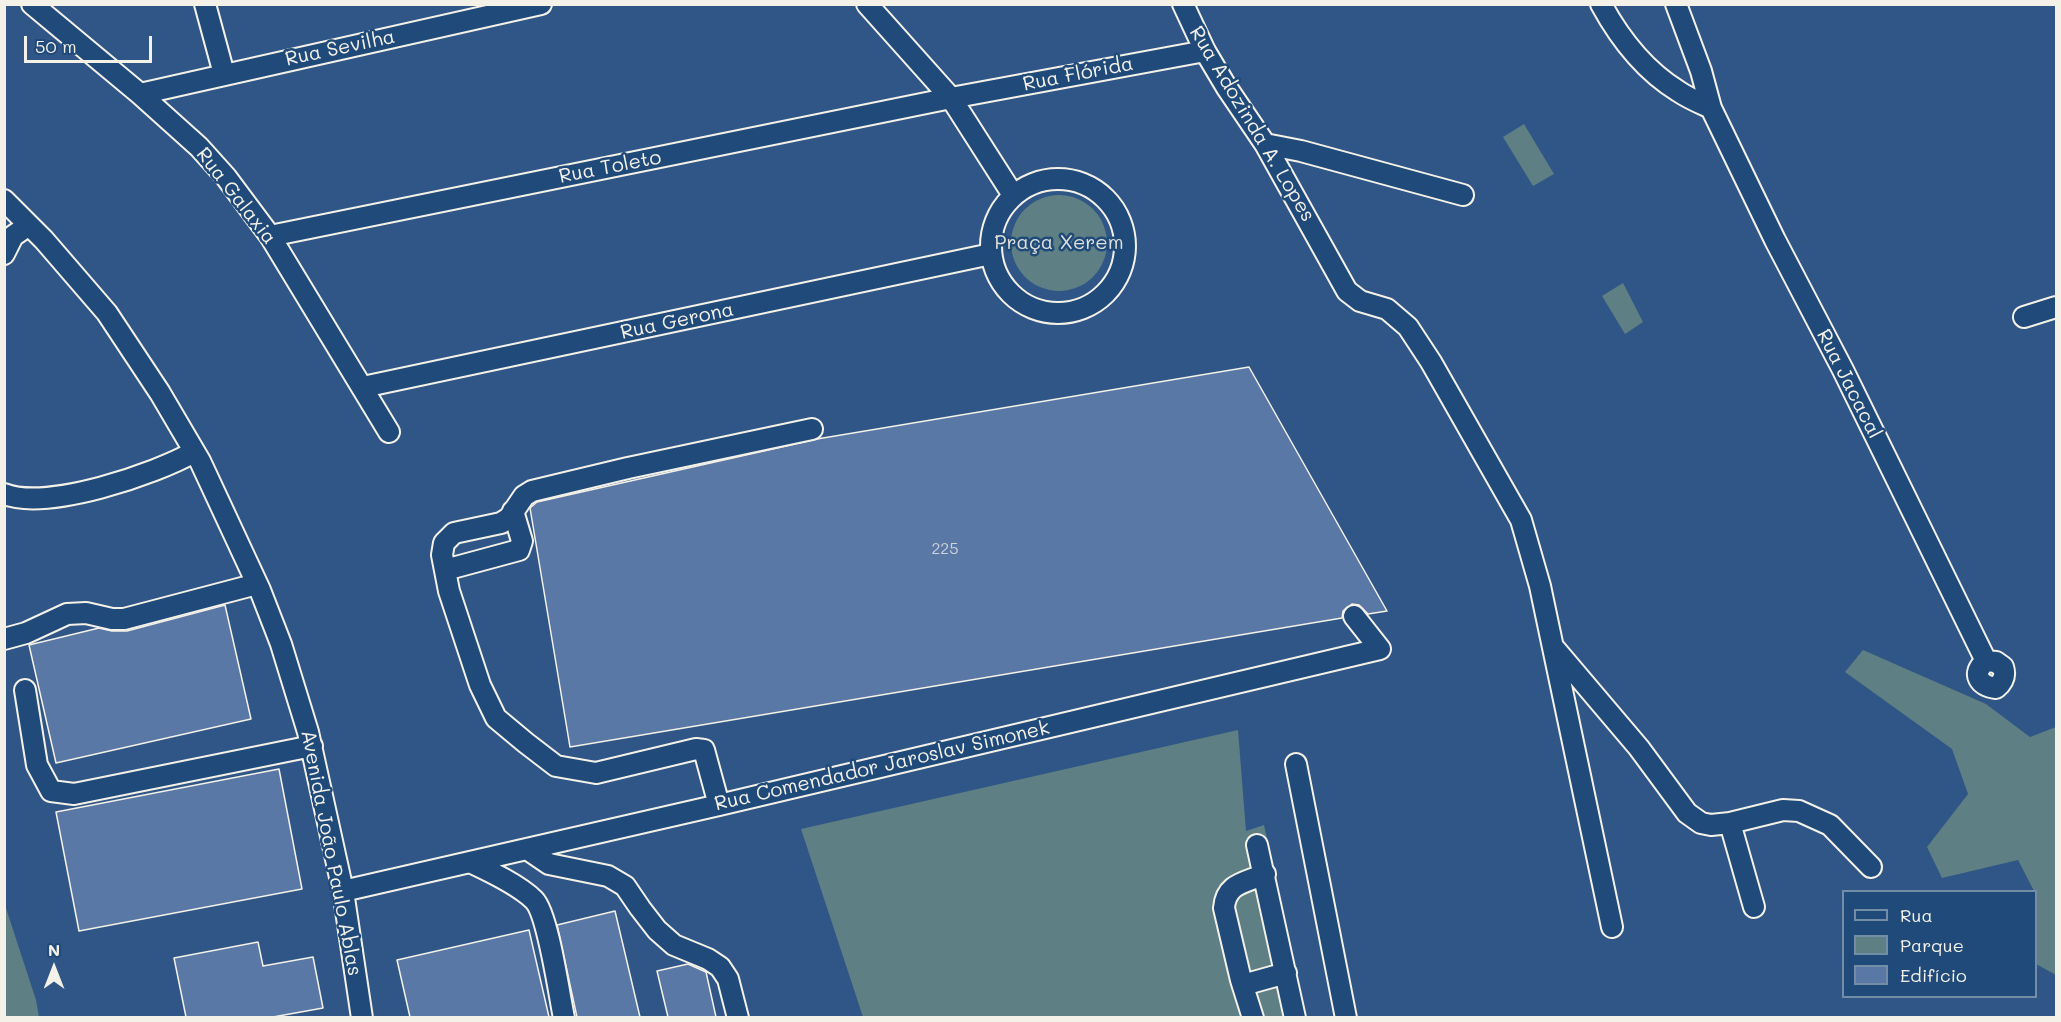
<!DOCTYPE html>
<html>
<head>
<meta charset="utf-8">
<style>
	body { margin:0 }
	#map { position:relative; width:2061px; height:1022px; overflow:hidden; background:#2f5686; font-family:Mali,sans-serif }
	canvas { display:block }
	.frame { position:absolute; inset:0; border:6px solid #f4f1e8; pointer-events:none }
	.legend { position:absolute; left:1842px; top:890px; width:195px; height:108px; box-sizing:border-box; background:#1f4a7a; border:2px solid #748da6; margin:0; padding:8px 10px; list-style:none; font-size:18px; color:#f4f1e8 }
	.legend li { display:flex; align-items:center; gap:12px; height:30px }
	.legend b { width:30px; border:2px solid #748da6 }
	.north { position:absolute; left:24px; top:938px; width:60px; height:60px; -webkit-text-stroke:4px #1f4a7a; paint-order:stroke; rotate:0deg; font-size:16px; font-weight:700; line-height:24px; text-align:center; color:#f4f1e8 }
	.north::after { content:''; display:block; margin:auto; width:21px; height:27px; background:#f4f1e8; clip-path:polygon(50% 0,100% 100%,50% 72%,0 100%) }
	.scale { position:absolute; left:24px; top:36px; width:128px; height:27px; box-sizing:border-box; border:3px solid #f4f1e8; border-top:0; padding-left:8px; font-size:18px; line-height:21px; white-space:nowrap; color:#f4f1e8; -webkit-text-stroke:4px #1f4a7a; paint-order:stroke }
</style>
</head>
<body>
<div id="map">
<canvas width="2061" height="1022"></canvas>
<div class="frame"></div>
<ul class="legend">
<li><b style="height:8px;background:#1f4a7a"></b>Rua</li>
<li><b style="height:16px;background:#5e7f83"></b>Parque</li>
<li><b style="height:16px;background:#5a78a6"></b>Edifício</li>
</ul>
<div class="north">N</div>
<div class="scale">50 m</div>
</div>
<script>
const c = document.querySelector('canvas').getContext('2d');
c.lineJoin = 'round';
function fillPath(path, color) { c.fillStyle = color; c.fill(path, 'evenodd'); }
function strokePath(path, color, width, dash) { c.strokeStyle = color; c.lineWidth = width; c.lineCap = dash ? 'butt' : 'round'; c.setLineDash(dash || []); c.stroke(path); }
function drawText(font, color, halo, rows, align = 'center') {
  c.font = font + ' Mali,sans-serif'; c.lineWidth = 5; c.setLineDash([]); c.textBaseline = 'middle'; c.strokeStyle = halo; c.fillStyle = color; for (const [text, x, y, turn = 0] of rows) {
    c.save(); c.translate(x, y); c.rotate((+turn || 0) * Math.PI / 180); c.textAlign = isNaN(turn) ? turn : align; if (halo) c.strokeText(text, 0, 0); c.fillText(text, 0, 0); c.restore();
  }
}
fillPath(new Path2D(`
	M1524,124L1554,174L1533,186L1503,137Z
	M1011 243a48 48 0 1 1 96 0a48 48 0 1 1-96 0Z
	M1623,283L1643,322L1625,334L1602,296Z
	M1863,650L1986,704L2030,737L2056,727V975L2036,964V892L2034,891L2018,860L1942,878L1927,847L1968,794L1952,749L1845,672Z
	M1238,730L1246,831L1264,825L1306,1017H863L801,829Z
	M4,902L36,1000L39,1017H5Z`), '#5e7f83');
const building = new Path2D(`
	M1249,367L1387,611L1368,614L1359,605L1352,604L1343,611L1342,618L570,747L530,508L537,502L817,439Z
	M225,605L251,719L56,763L29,645L99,628L112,631H127Z
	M279,769L302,889L79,931L56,812Z
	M615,911L640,1017H577L557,925Z
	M529,930L549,1017H410L397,960Z
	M258,942L263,966L313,957L323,1008L273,1017H186L174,958Z
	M688,964L706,972L716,1017H668L657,971Z`);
fillPath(building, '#5a78a6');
strokePath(building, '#f4f1e8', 1.5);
const minor = new Path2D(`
	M32,4L140,94L199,147L226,177L270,236L389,432
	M205,4L224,74
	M867,4L951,98L1013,195
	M1183,4L1205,51L1227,88L1265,144L1347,291L1360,301L1387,309L1408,327L1431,362L1521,520L1540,586L1612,927
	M1601,4C1620,39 1644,70 1678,91C1688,98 1700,103 1711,108
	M1676,4L1701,71L1711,108L1775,240L1843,370L1986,661
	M140,94L541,4
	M1265,144L1301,151L1463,195
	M991 246a67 67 0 1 1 134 0a67 67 0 1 1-134 0Z
	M4,200L44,240L107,313L160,393L200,461L260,590L281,644L308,732L343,891L362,1018
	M270,236L951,98L1205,51
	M4,254L13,236L29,225
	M2024,317L2056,307
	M363,387L991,254
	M4,494C48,511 155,474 194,452
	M445,570L519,550L522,541L513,511
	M4,639L26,633L67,614L86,613L112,619H124L257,584
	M1555,649L1639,748L1687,813L1701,823L1711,825L1730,823L1783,810L1799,811L1830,825L1871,867
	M1986,661L1996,662L2003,667C2006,676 2003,682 1996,688C1980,686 1970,674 1986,661Z
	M25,690L37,765L51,791L74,794L312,746
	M1296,764L1346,1018
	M719,805L704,750L696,749L596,773L556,766L526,743L496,718L480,685L449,591L442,555L444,543L454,533L501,523L509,518L524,496L532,491L628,468L812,429
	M1730,823L1754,907
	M1257,845L1295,1018
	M527,849L549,864L608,876L625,886L640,908L657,930L674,945L708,959L720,967L728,979L738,1018
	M470,862C489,871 519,885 534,900C548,914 559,994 564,1018
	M343,891L719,805L1380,649L1354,616
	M1243,985L1286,973
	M1253,1018L1241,980L1224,908C1226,883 1245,883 1265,874`);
strokePath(minor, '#f4f1e8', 24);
strokePath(minor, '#1f4a7a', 20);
drawText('16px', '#ced3d8', null, [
	["225",945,549]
]);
drawText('20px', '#f4f1e8', '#1f4a7a', [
	["Rua Sevilha",340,48,-12],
	["Rua Flórida",1078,74,-11],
	["Rua Adozinda A. Lopes",1252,124,59],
	["Rua Toleto",610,167,-11],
	["Rua Galaxia",236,196,52],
	["Rua Gerona",677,321,-12],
	["Rua Jacacal",1849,384,63],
	["Rua Comendador Jaroslav Simonek",882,766,-13],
	["Avenida João Paulo Ablas",331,853,79]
]);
drawText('20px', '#dee0d9', '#1f4a7a', [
	["Praça Xerem",1059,243]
]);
</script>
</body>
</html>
